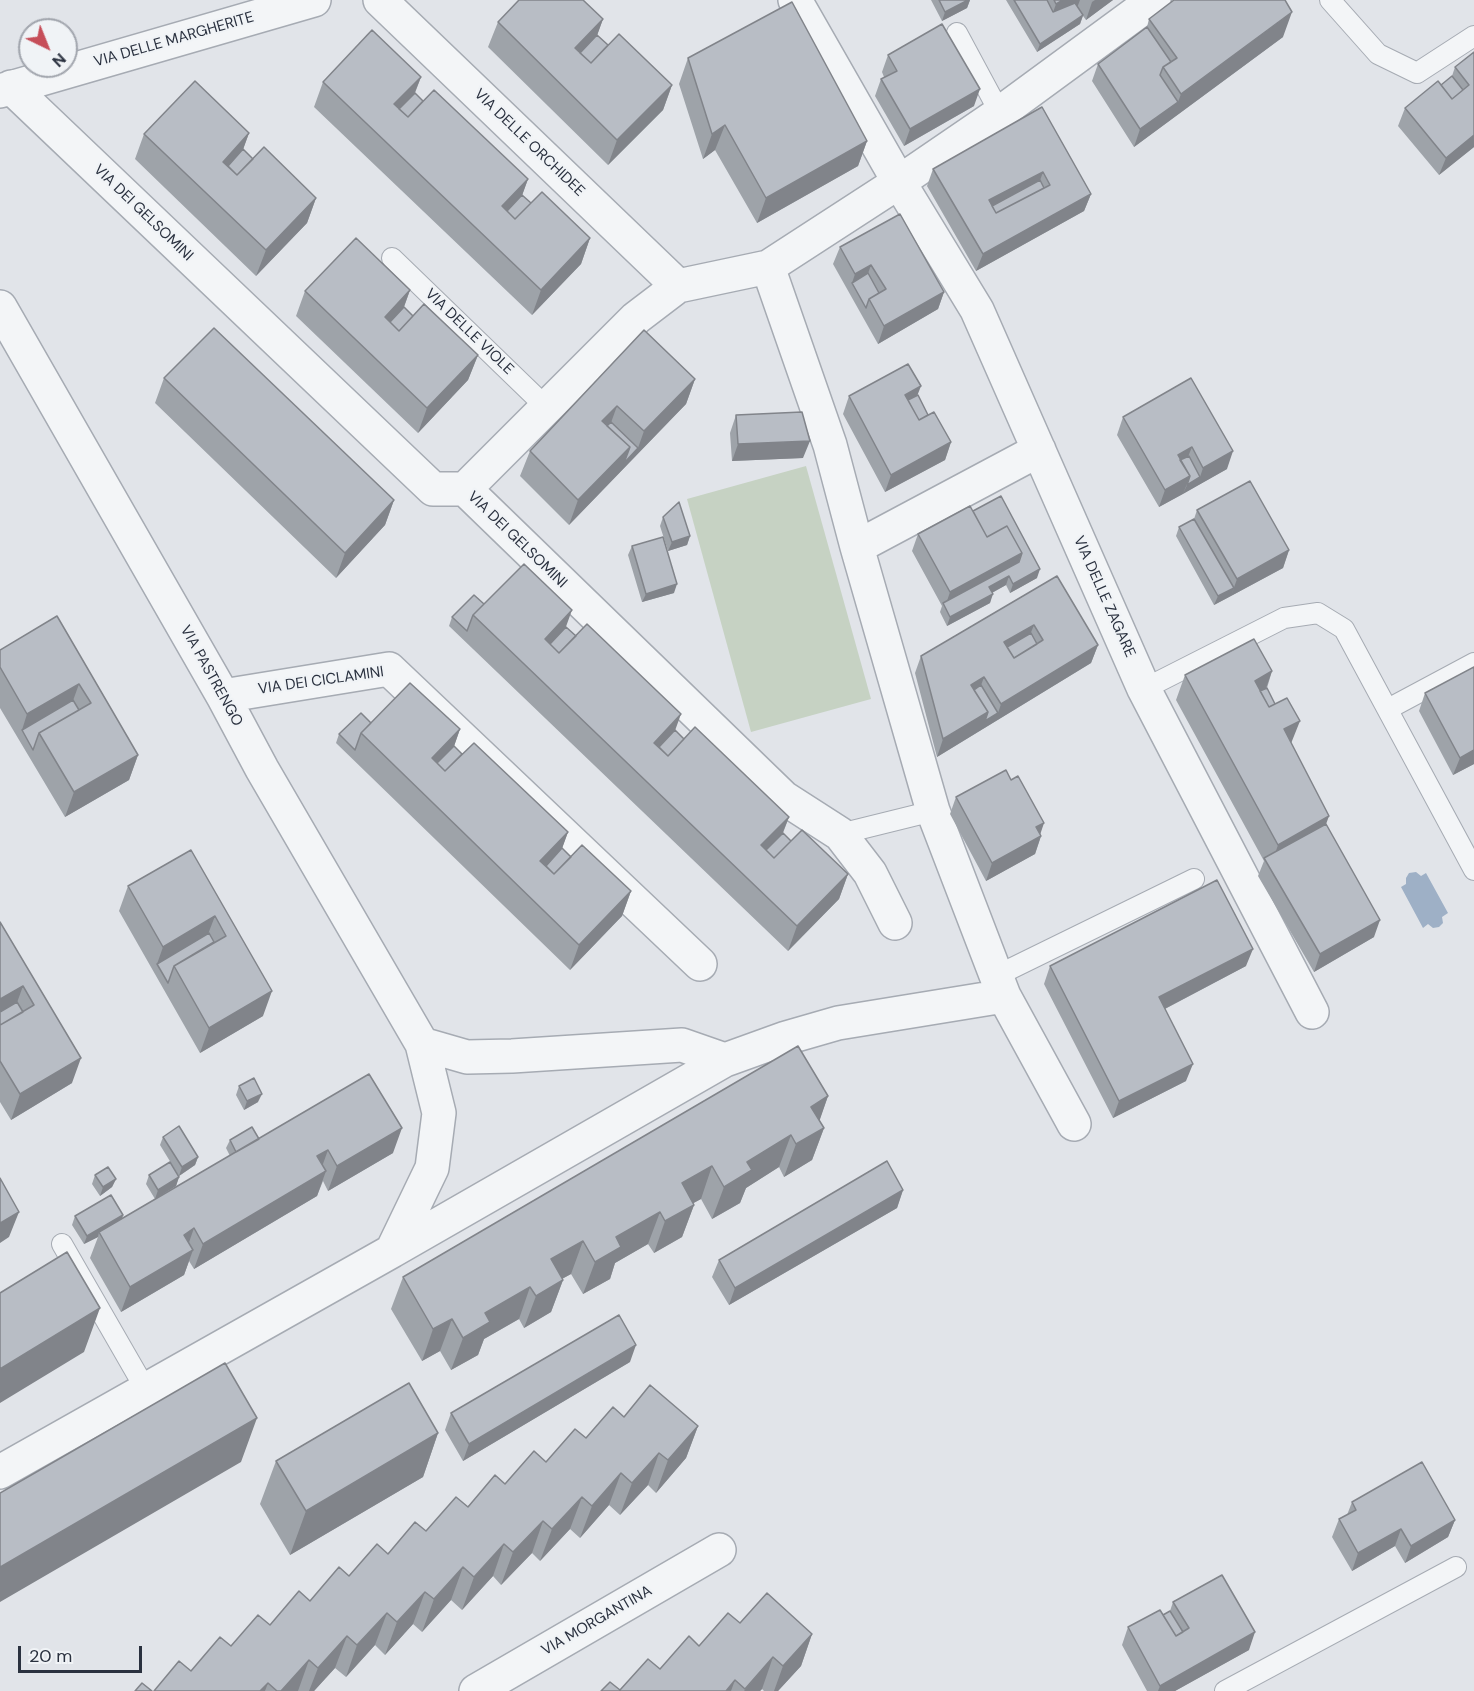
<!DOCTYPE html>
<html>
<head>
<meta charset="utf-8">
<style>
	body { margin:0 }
	#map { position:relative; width:1474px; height:1691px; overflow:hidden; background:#e1e4e9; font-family:"DM Sans",sans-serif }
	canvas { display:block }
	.north { position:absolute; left:18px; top:18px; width:60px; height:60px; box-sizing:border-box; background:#f0f3f6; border:2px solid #a1a5ad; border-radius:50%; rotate:137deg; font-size:16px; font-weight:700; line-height:24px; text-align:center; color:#2a313f }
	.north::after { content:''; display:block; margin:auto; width:21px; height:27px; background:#c64e59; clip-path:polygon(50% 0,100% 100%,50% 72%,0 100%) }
	.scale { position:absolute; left:18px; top:1646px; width:124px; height:27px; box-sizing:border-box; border:3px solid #2a313f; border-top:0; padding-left:8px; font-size:18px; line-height:21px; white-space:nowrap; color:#2a313f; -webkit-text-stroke:4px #f0f3f6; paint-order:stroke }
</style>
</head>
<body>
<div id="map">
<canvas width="1474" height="1691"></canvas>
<div class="north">N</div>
<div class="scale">20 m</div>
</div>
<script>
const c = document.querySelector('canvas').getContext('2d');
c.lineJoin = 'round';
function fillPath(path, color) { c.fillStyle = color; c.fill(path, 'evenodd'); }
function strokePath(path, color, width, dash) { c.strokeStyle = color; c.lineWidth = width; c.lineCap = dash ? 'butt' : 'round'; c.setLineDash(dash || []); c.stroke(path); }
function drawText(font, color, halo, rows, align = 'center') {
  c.font = font + ' "DM Sans",sans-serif'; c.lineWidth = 4.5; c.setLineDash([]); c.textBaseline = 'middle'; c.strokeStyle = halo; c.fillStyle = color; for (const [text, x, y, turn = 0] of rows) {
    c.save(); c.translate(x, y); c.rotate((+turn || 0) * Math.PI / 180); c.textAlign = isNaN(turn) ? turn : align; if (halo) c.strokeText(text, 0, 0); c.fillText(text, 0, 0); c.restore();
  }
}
fillPath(new Path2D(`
	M806,466L871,699L751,732L687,499Z`), '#c6d2c3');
fillPath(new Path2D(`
	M1416,872L1421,876L1426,873L1448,913L1442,917L1443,923L1439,927L1433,928L1428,924L1423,928L1401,887L1406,884V878L1409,873Z`), '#9eb0c6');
const service = new Path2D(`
	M1330,0L1378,54L1417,73L1474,36
	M957,33L1000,113
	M392,258L546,407
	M1144,689L1284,618L1318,613L1344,629L1474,870
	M1388,709L1474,663
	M840,834L933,811
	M996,976L1194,879
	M62,1244L146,1390
	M1225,1691L1456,1567`);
const minor = new Path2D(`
	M380,0L678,286
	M795,0L899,182L977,310L1144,689L1312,1012
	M11,87L433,489H465L784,798L840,834L870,873L895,923
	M0,91L314,0
	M768,267L830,445L857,547L933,811L1004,996L1074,1124
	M0,307L223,696L262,769L422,1044L439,1113L432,1168L392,1251L0,1472
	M465,489L636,318L678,286L768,267L899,182L1000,113L1154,0
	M857,547L1039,450
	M223,696L389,669L700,964
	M422,1044L467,1057L512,1056L682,1045L725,1060
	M392,1251L725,1060L786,1038L838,1023L1004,996
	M476,1691L719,1550`);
strokePath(service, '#a6abb3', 22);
strokePath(minor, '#a6abb3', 36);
strokePath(service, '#f3f5f7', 20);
strokePath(minor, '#f3f5f7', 33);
fillPath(new Path2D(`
	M931,0H970L967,8L942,21Z
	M1006,0H1113L1086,20L1083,16L1080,24L1037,52Z
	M603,19L597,35L608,45L672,85L663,110L608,165L488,47L498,22Z
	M1149,19L1283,37L1134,147L1092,81L1098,64L1147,27Z
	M1474,52V147L1439,175L1398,126L1405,108L1441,85L1452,76L1455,67Z
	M888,55L974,106L904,146L875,96L881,79L884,77L882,72Z
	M688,58L867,141L858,166L757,223L715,150L703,159L679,84Z
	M421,77L415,93L423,101L528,179L522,195L531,203L590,238L581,264L532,315L314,107L323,82Z
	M1042,107L1091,194L1084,211L976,271L927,186L933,169Z
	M249,133L243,149L253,159L316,198L307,223L256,276L135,159L144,134Z
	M840,247L944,292L938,309L878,344L833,264Z
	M410,290L404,307L413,316L478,355L468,380L418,433L296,316L305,291Z
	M644,330L695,379L686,404L569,525L520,476L530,451Z
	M164,378L394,500L385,525L336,578L155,403Z
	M1191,378L1227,469L1159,507L1117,435L1123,417Z
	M849,396L928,415L951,442L945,460L885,492L843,414Z
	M736,415L803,458L732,461L730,433Z
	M1197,510L1289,550L1283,568L1214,605L1176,536L1179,527L1194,519Z
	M973,511L1037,578L1010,593L1006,585L992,593L990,603L947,626L940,612L942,606L912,551L918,534Z
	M663,517L690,536L687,545L668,551L660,526Z
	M632,546L674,593L642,602L628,555Z
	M1057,576L1098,645L1091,663L937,757L915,673L921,656Z
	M484,604L566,627L684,739L789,817L783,833L791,841L848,874L839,899L788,951L449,626L452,617Z
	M57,616L138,755L129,780L65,817L0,708V650Z
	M1474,667V764L1453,775L1419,711L1425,693Z
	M1272,671L1267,688L1326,824L1374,937L1314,972L1258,876L1264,861L1176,700L1185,675Z
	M371,723L460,729L454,746L462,754L568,832L562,848L571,857L631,891L622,916L570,970L336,743L339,734Z
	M956,797L1040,834L1041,836L1035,854L986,881L950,814Z
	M191,850L263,1016L200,1053L119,911L128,886Z
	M0,922L72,1083L11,1120L0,1102Z
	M1050,966H1246L1165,1009L1186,1081L1113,1118L1044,984Z
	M239,1086L258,1102L244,1110L236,1095Z
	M828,1096L819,1121L824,1128L812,1160L784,1177L779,1167L746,1188L740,1203L712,1219L701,1199L693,1203L694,1205L682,1237L654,1253L648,1244L615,1263L610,1279L583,1294L571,1274L562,1279L563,1280L551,1312L524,1328L519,1319L484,1339L478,1355L451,1370L440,1351L422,1361L391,1309L403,1277Z
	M163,1137L198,1157L195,1165L179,1176L160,1145Z
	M259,1139L393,1153L328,1191L323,1181L317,1196L194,1269L189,1261L184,1275L121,1312L90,1258L98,1237L84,1244L72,1225L75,1216L123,1215L122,1219L230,1156L226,1148L230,1140Z
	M95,1175L116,1179L112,1187L100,1196L92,1184Z
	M149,1175L179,1177L176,1186L155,1199L146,1184Z
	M903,1190L897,1208L729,1305L712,1277L719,1260Z
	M630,1362L463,1461L445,1430L451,1413Z
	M624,1417L698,1426L686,1458L656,1493L648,1485L620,1515L609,1505L580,1538L570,1529L540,1561L532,1553L501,1585L493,1576L462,1610L451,1600L422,1632L413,1624L385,1655L375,1645L346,1677L335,1668L314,1691H154L191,1671L231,1646L270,1625L310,1601L349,1576L505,1484L546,1462Z
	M438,1433L423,1477L290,1555L260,1504L276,1461Z
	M1352,1502L1455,1520L1448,1537L1405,1563L1395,1546L1352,1571L1332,1537L1339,1519L1347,1515Z
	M1173,1602L1249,1650L1175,1691H1147L1122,1645L1128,1627L1163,1615L1170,1611Z
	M740,1623L812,1634L801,1666L778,1691H764L762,1689L760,1691H601L620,1690L660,1669Z`), '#9ea3a9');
fillPath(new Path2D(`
	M968,0H970L967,8L942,21L945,12Z
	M1063,0H1080L1077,8L1050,21L1056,4Z
	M1095,0H1113L1086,20L1092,2Z
	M1292,12L1283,37L1134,147L1140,129L1178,102L1181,94Z
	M1083,15L1080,24L1037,52L1040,44Z
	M603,19L594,44L569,64L575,48Z
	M421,77L411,102L391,123L394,104Z
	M672,85L663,110L608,165L617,140Z
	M980,89L974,106L904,146L910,129Z
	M725,125L715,150L703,159L712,134Z
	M249,133L240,158L217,178L223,162Z
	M1474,135V147L1439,175L1446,158Z
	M867,141L858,166L757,223L766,198Z
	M1043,172L1037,189L986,209L989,200Z
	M528,179L519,204L496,223L502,206Z
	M1091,194L1084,211L976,271L983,254Z
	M316,198L307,223L256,276L266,250Z
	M590,238L581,264L532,315L541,290Z
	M871,265L865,282L852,283L855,274Z
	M410,290L401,315L379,334L385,317Z
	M944,292L938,309L878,344L884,326Z
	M478,355L468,380L418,433L427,408Z
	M695,379L686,404L569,525L578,500L630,447L638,448L644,431Z
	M921,386L914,404H902L905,395Z
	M617,406L608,431L602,421Z
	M810,441L803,458L732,461L738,444Z
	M951,442L945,460L885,492L891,475Z
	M1192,447L1185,464H1175L1178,455Z
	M1233,451L1227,469L1197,486L1203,468Z
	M1190,476L1183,494L1159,507L1165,490Z
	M1200,477L1197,486L1183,494L1187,485Z
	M394,500L385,525L336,578L345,553Z
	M690,536L687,545L668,551L672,542Z
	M1289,550L1283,568L1231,596L1237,579Z
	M1022,553L1015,571L945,607L950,592Z
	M1040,569L1037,578L1010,593L1013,584Z
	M1009,576L1006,585L986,596L989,587Z
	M677,584L674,593L642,602L646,594Z
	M1234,588L1231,596L1214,605L1218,596Z
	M993,594L990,603L947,626L950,617Z
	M572,610L563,635L542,658L545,639Z
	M1034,625L1027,642L1001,650L1004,642Z
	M1098,645L1091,663L937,757L943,739L988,712L998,713L1001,704Z
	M1272,671L1263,697L1255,681Z
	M984,677L978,694H968L971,685Z
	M79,684L70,709L22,730L27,714Z
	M681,714L672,739L648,759L654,743Z
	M1300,721L1290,746L1284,729Z
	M460,729L451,755L426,774L432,758Z
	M1474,750V764L1453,775L1460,758Z
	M138,755L129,780L65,817L74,792Z
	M1329,816L1320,841L1270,868L1278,845Z
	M789,817L779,842L755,861L761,845Z
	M1044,823L1039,838L1041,836L1035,854L986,881L992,863L1036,827Z
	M568,832L559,857L537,880L540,861Z
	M848,874L839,899L788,951L797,926Z
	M631,891L622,916L570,970L579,945Z
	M215,916L205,942L157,964L163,947Z
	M1380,920L1374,937L1314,972L1320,954Z
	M1253,949L1246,966L1153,1015L1159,997Z
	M23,986L14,1011L0,1018V999Z
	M272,991L263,1016L200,1053L209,1028Z
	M81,1058L72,1083L11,1120L20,1094Z
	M1193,1064L1186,1081L1113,1118L1119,1101Z
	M262,1094L258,1102L244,1110L247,1101Z
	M828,1096L817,1128L811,1107Z
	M402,1128L393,1153L328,1191L337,1166Z
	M824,1128L812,1160L784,1177L796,1144Z
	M791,1135L779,1167L746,1188L740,1203L712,1219L724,1187L747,1162Z
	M328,1150L319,1175L317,1156Z
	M198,1157L195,1165L179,1176L182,1167Z
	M712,1166L701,1199L670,1216L682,1183Z
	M326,1171L317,1196L194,1269L203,1244Z
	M179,1177L176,1186L155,1199L158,1190Z
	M116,1179L112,1187L100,1196L103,1187Z
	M903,1190L897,1208L729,1305L735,1288Z
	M694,1205L682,1237L654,1253L665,1221Z
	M19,1212L9,1237L0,1243V1223Z
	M660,1212L648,1244L615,1263L610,1279L583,1294L595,1262L616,1237Z
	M123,1215L120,1224L99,1232L98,1237L84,1244L87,1236Z
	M194,1228L185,1254L184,1235Z
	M583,1241L571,1274L539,1291L551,1259Z
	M193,1250L184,1275L121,1312L130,1287Z
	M563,1280L551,1312L524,1328L536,1296Z
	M530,1287L519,1319L484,1339L478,1355L451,1370L463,1338L485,1313Z
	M100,1308L84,1352L0,1403V1369Z
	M452,1319L440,1351L422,1361L433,1329Z
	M636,1345L630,1362L463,1461L469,1444Z
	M257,1418L241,1462L0,1602V1567Z
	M698,1426L686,1458L656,1493L668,1460Z
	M438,1433L423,1477L290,1555L306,1511Z
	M659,1453L648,1485L620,1515L632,1483Z
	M621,1473L609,1505L580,1538L592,1506Z
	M582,1497L570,1529L540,1561L552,1529Z
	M1455,1520L1448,1537L1405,1563L1411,1546Z
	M543,1521L532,1553L501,1585L513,1552Z
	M1401,1529L1395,1546L1352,1571L1358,1553Z
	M504,1544L493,1576L462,1610L474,1577Z
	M463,1567L451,1600L422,1632L434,1599Z
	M425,1592L413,1624L385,1655L397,1622Z
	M387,1613L375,1645L346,1677L357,1645Z
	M1255,1632L1249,1650L1175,1691H1158L1160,1686Z
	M812,1634L801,1666L778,1691H774L783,1666Z
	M347,1636L335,1668L314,1691H309L318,1668Z
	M773,1657L762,1689L760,1691H744Z
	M309,1660L298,1691H281Z
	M735,1680L731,1691H726Z
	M268,1683L265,1691H260Z`), '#81848a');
const building = new Path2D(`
	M519,0H583L603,19L575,48L591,63L619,34L672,85L617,140L498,22Z
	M939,0H968L945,12Z
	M1014,0H1047L1053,12L1075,3L1083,15L1040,44Z
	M1054,0H1063L1056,4Z
	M1174,0H1285L1292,12L1181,94L1163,67L1177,58L1149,19Z
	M792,2L867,141L766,198L725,125L712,134L688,58Z
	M942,24L980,89L910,129L881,79L897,71L888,55Z
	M1147,27L1171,62L1163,67L1160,75L1178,102L1140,129L1098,64Z
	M372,30L421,77L394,104L408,117L434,90L528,179L502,206L515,219L542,192L590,238L541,290L323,82Z
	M597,35L608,45L591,63L580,53Z
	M1474,52V135L1446,158L1405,108L1438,81L1452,99L1469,85L1455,67Z
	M1452,76L1463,90L1452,99L1441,85Z
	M195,81L249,133L223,162L237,175L264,147L316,198L266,250L144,134Z
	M415,93L423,101L408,117L399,109Z
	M1042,107L1091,194L983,254L933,169ZM1043,172L1050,185L996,213L989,200Z
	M243,149L253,159L237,175L228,166Z
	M1040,180L1044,188L996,213L992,206Z
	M522,195L531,203L515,219L507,211Z
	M900,214L944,292L884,326L869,299L886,289L871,265L855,274L840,247Z
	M356,238L410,290L385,317L399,331L424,304L478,355L427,408L305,291Z
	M868,273L879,293L869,299L866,308L852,283Z
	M404,307L413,316L399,331L390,322Z
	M214,328L394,500L345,553L164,378Z
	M644,330L695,379L644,431L617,406L602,421L630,447L578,500L530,451Z
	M908,364L921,386L905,395L919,420L934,412L951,442L891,475L849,396Z
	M1191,378L1233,451L1203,468L1192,447L1178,455L1190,476L1165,490L1123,417Z
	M918,395L928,415L919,420L908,400Z
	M802,412L810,441L738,444L736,415Z
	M611,422L638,448L624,463L630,447L607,426Z
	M1189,456L1200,477L1187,485L1190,476L1180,460Z
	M1250,481L1289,550L1237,579L1197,510Z
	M1001,496L1040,569L1013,584L1009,576L989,587L993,594L950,617L943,603L1019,562L1022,553L1007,526L987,537L973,511Z
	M679,502L690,536L672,542L663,517Z
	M970,506L987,537L1007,526L1022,553L950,592L918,534Z
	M1194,519L1234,588L1218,596L1179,527Z
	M663,537L677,584L646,594L632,546Z
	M524,564L572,610L545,639L559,653L587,624L681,714L654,743L668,756L695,727L789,817L761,845L774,858L802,830L848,874L797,926L473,615Z
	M1057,576L1098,645L1001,704L984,677L971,685L988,712L943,739L921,656ZM1034,625L1043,640L1014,658L1004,642Z
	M474,595L484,604L473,615L467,631L452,617Z
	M57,616L138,755L74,792L39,733L91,703L79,684L27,714L0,667V650Z
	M566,627L576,636L559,653L550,644Z
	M1031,633L1037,644L1014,658L1007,647Z
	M1254,639L1272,671L1255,681L1269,707L1287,698L1300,721L1284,729L1329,816L1278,845L1185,675Z
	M1474,667V750L1460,758L1425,693Z
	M410,683L460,729L432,758L445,771L474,743L568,832L540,861L554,874L582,845L631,891L579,945L361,733Z
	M981,685L998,713L985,721L988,712L974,690Z
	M1267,688L1275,704L1269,707L1260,691Z
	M73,700L79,710L39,733L33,750L22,730Z
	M361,713L371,723L361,733L355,750L339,734Z
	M675,730L684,739L668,756L659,747Z
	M454,746L462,754L445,771L437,763Z
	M1006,770L1011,780L1018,776L1044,823L1036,827L1041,836L992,863L956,797Z
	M1326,824L1380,920L1320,954L1264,858Z
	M783,833L791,841L774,858L766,850Z
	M562,848L571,857L554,874L546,866Z
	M191,850L272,991L209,1028L174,966L226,936L215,916L163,947L128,886Z
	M1217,880L1253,949L1159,997L1193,1064L1119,1101L1050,966Z
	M0,922L81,1058L20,1094L0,1061V1025L34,1005L23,986L0,999Z
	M209,933L214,942L174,966L168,983L157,964Z
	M17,1002L23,1012L0,1025V1012Z
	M798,1046L828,1096L811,1107L824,1128L796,1144L791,1135L747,1162L752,1170L724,1187L712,1166L682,1183L694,1205L665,1221L660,1212L616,1237L621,1247L595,1262L583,1241L551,1259L563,1280L536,1296L530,1287L485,1313L490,1322L463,1338L452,1319L433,1329L403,1277Z
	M369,1074L402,1128L337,1166L328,1150L317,1156L326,1171L203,1244L194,1228L184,1235L193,1250L130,1287L99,1232Z
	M254,1078L262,1094L247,1101L239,1086Z
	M179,1126L198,1157L182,1167L163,1137Z
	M252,1127L259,1139L236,1152L230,1140Z
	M887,1161L903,1190L735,1288L719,1260Z
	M170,1162L179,1177L158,1190L149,1175Z
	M108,1167L116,1179L103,1187L95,1175Z
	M0,1178L19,1212L0,1223Z
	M111,1195L123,1215L87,1236L75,1216Z
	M67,1252L100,1308L0,1369V1293Z
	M619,1315L636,1345L469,1444L451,1413Z
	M225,1363L257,1418L0,1567V1493Z
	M409,1383L438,1433L306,1511L276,1461Z
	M650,1385L698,1426L668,1460L659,1453L632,1483L621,1473L592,1506L582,1497L552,1529L543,1521L513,1552L504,1544L474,1577L463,1567L434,1599L425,1592L397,1622L387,1613L357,1645L347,1636L318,1668L309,1660L281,1691H277L268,1683L260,1691H154L179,1661L191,1671L220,1637L231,1646L258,1615L270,1625L299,1591L310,1601L339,1567L349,1576L377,1544L388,1554L415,1522L426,1531L456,1497L468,1507L495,1475L505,1484L534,1451L546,1462L575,1429L586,1438L613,1407L624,1417Z
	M1422,1462L1455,1520L1411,1546L1401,1529L1358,1553L1339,1519L1356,1510L1352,1502Z
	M1222,1575L1255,1632L1160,1686L1128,1627L1160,1610L1176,1636L1189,1628L1173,1602Z
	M767,1593L812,1634L783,1666L773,1657L745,1689L735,1680L726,1691H601L610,1682L620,1690L648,1659L660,1669L689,1636L699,1646L728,1613L740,1623Z
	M1170,1611L1183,1632L1176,1636L1163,1615Z
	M142,1683L152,1691H135Z`);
fillPath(building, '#b8bdc5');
strokePath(building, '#81848a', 1.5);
drawText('15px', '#2a313f', '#f0f3f6', [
	["VIA DELLE MARGHERITE",174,40,-16],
	["VIA DELLE ORCHIDEE",529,143,44],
	["VIA DEI GELSOMINI",143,213,44],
	["VIA DELLE VIOLE",469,332,44],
	["VIA DEI GELSOMINI",517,540,44],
	["VIA DELLE ZAGARE",1104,597,66],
	["VIA PASTRENGO",211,676,61],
	["VIA DEI CICLAMINI",321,681,-8],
	["VIA MORGANTINA",597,1621,-30]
]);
</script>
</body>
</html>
